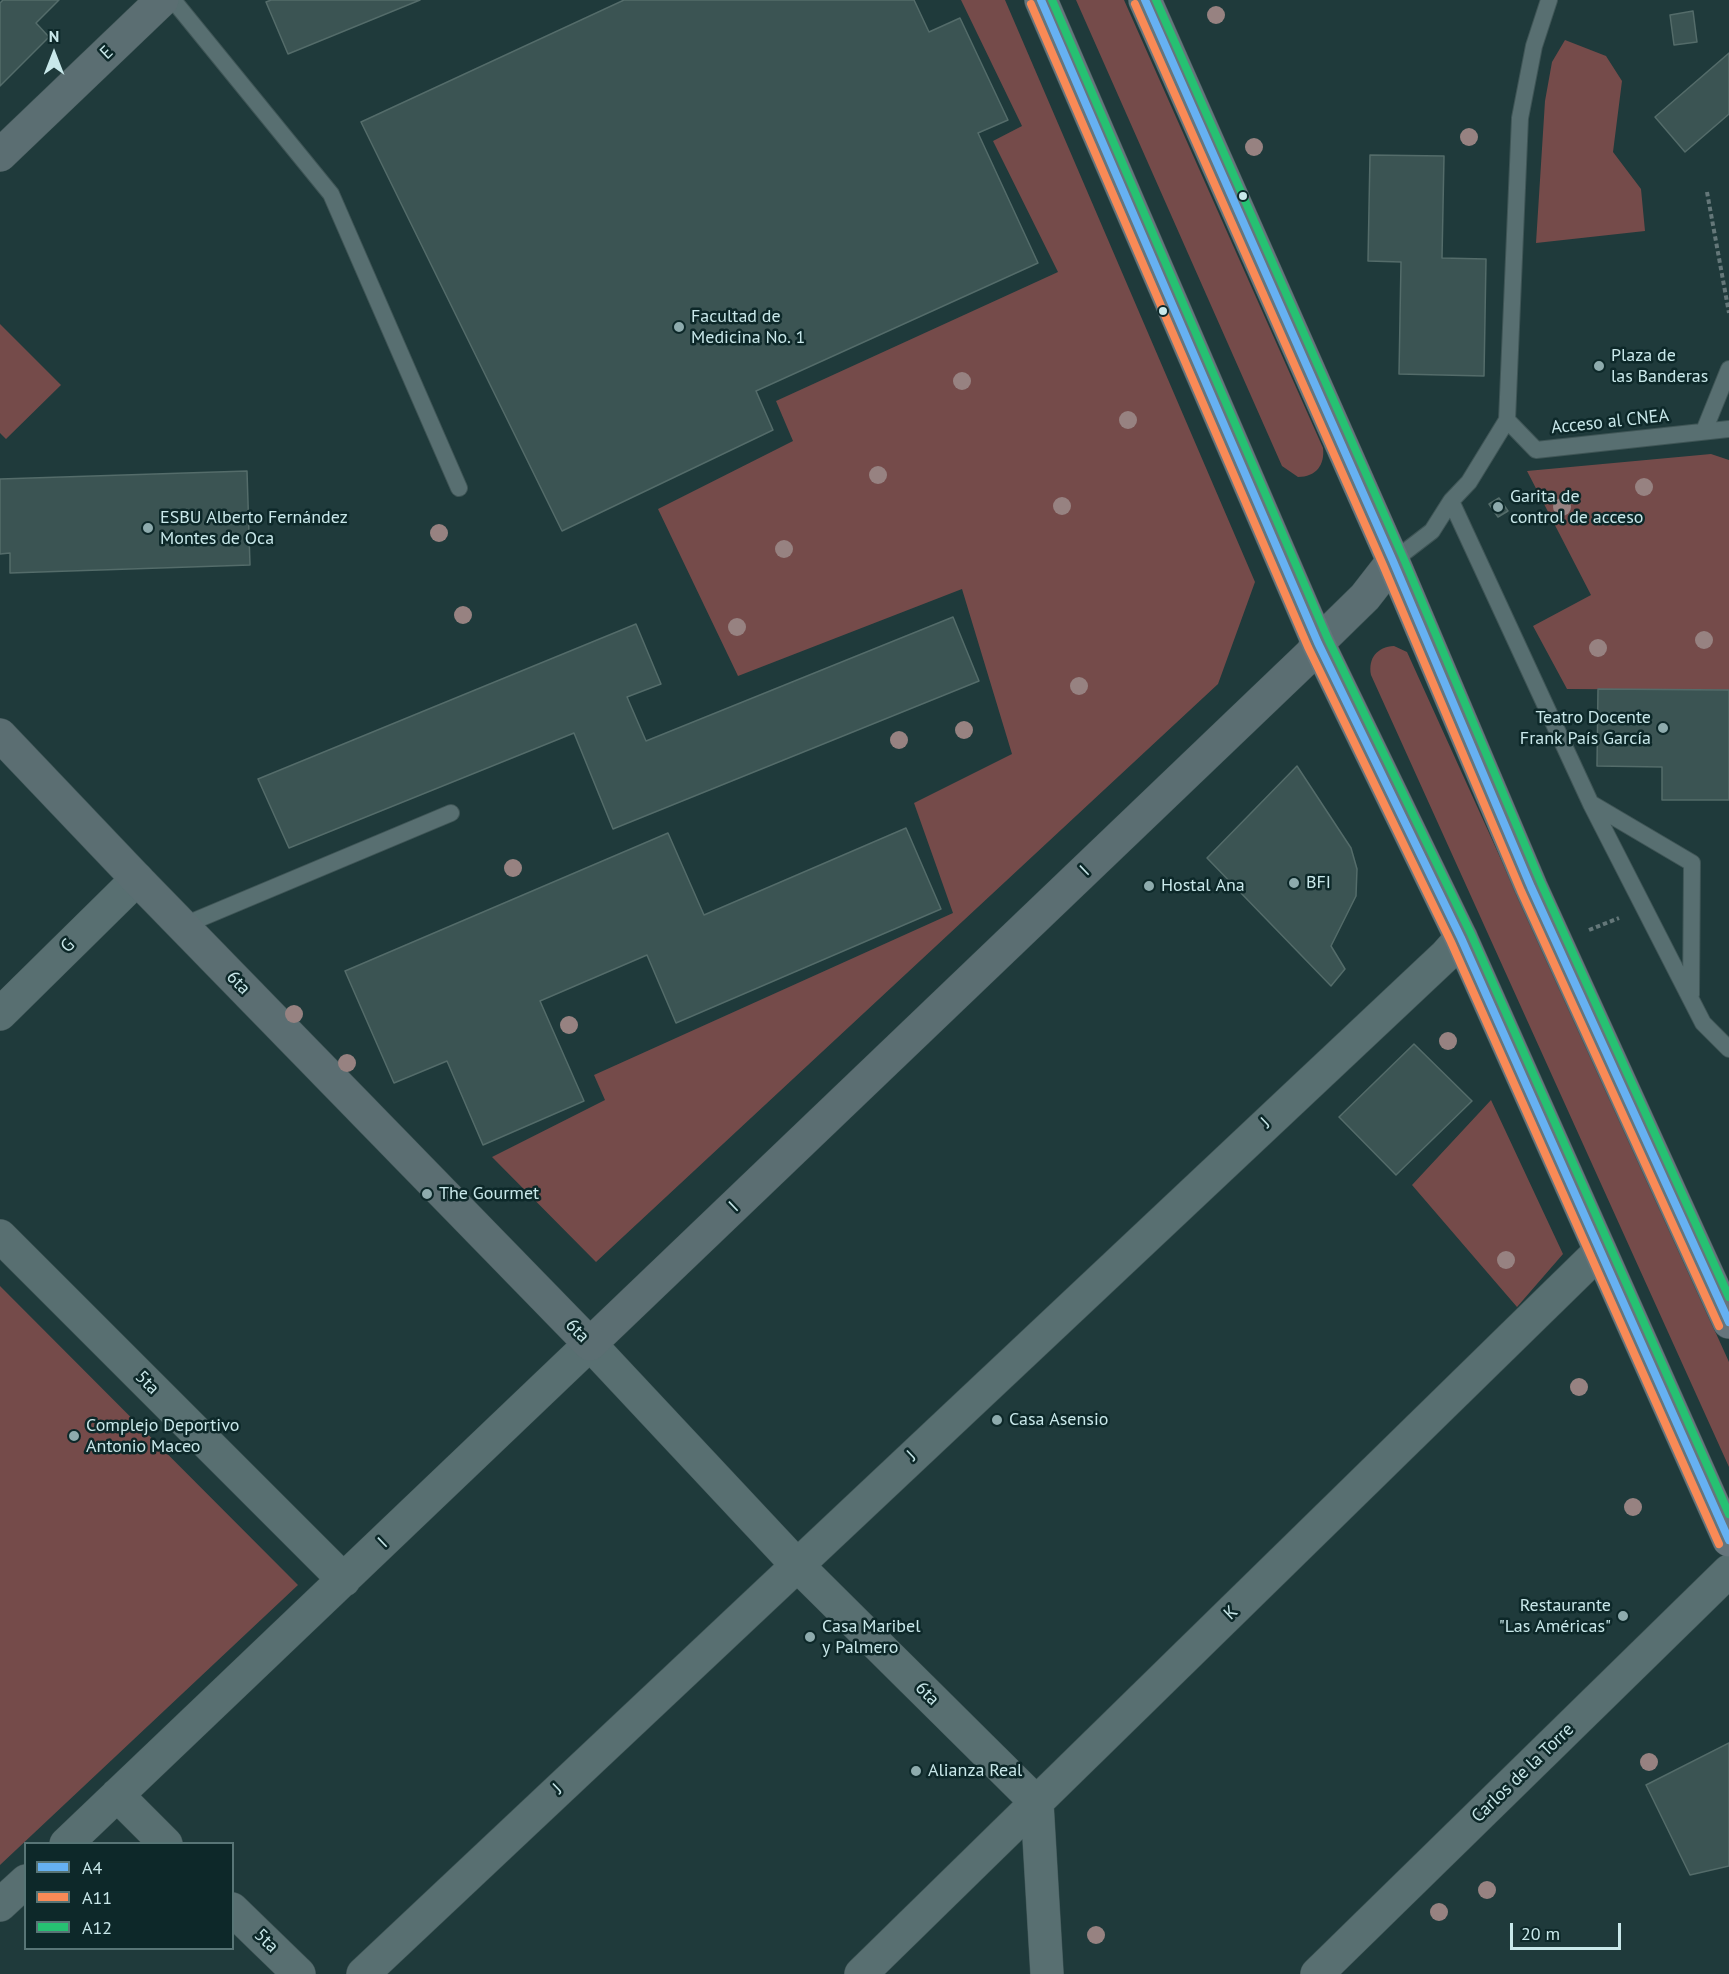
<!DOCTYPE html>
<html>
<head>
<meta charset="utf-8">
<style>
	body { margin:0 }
	#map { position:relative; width:1729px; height:1974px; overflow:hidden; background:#1f3a3b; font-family:"PT Sans",sans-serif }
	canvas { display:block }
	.legend { position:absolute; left:24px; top:1842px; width:210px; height:108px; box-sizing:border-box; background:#0d2829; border:2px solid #587576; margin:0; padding:8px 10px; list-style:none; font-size:18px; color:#c9e8ea }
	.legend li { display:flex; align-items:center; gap:12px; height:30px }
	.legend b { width:30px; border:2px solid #587576 }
	.north { position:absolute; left:24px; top:24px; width:60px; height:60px; -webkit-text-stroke:4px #0d2829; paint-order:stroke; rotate:0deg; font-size:16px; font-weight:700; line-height:24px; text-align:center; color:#c9e8ea }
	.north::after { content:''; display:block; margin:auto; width:21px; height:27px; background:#c9e8ea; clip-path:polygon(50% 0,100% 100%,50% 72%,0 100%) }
	.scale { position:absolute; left:1510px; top:1923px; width:111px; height:27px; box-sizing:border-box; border:3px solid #c9e8ea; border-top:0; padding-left:8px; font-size:18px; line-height:21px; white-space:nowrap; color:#c9e8ea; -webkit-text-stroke:4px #0d2829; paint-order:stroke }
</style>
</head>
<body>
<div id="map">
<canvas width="1729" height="1974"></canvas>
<ul class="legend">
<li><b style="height:8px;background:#66b1f2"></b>A4</li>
<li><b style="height:8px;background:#f98a56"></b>A11</li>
<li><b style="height:8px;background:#26c172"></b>A12</li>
</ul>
<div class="north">N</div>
<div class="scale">20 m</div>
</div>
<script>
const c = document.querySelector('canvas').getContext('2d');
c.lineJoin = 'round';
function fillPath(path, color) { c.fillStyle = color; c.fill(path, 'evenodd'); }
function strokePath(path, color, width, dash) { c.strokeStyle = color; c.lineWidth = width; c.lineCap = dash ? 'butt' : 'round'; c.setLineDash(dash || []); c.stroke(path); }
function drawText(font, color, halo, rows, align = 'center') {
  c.font = font + ' "PT Sans",sans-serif'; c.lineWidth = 5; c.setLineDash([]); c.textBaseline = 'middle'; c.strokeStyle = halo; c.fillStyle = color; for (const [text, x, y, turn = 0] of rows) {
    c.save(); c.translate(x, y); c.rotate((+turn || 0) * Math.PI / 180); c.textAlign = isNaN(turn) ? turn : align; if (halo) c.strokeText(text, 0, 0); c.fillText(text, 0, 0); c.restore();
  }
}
fillPath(new Path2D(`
	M961,0H1005L1255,582L1218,684L596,1262L492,1157L605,1100L594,1075L953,913L914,803L1012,754L962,589L738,676L658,509L793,441L776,401L1058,272L993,141L1022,126Z
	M1076,0H1124L1323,448C1325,465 1316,477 1298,477L1282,466Z
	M1565,40L1606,56L1622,81L1613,152L1641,189L1645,231L1536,243L1545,101L1552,62Z
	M0,324L61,385L6,439L0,433Z
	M1711,454L1729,460V690L1567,689L1533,626L1591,595L1527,471Z
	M1394,646L1407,652L1729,1362V1467L1371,675C1368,658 1377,647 1394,646Z
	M1491,1100L1563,1254L1517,1307L1412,1185Z
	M0,1286L298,1585L0,1865Z`), '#754b4a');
const building = new Path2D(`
	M3,0H59L36,23L49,37L0,86V3Z
	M271,0H420L288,54L266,2Z
	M624,0H914L929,32L960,18L1008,120L978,133L1038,263L756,391L773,430L562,531L361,122Z
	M1693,11L1697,42L1674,45L1670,15Z
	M1729,53V114L1685,152L1655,117Z
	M1370,155L1444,156L1442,258L1486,259L1484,376L1399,374L1401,262L1368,261Z
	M247,471L250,565L10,573V553L0,554V479Z
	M1499,498L1508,511L1498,517L1489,504Z
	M953,617L979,681L613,829L574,733L289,848L258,779L636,624L661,684L627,697L646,741Z
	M1598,689L1729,690V800H1662V767L1597,766Z
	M1297,766L1351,848L1357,869L1356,896L1331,946L1345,969L1331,986L1207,858Z
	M906,828L941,909L676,1023L647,955L540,1001L584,1101L483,1145L447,1061L394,1083L345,971L668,833L704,915Z
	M1414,1044L1472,1101L1396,1175L1339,1117Z
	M1729,1743V1866L1690,1875L1646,1785Z`);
fillPath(building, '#3b5453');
strokePath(building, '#546c6a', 1.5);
const lane = new Path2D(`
	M173,0L331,194L459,488
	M1549,0L1534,46L1520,118L1507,420L1469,482L1451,501L1591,804L1703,1023L1729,1049
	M1507,420L1536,450L1729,429
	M1704,431L1729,369
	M1393,561L1432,531L1451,501
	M1592,804L1692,863L1691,995
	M182,926L451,813`);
const street = new Path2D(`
	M0,1014L137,879
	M0,1236L344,1580
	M117,1795L166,1844
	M66,1844L590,1344L796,1564L1037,1803L1047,1974
	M0,1905L26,1881
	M232,1909L299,1974
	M363,1974L1446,955L1461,938
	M861,1974L1600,1251
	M1317,1974L1729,1571`);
const secondary = new Path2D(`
	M0,155L162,0
	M0,735L137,879L590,1344L1311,654L1318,643L1365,597L1393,561`);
const primary = new Path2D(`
	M1041,0L1318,643L1461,938L1729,1540
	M1145,0L1393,561L1531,887L1729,1322`);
strokePath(lane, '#3f5556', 18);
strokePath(street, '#3f5556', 34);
strokePath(secondary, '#3f5556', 34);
strokePath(primary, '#3f5556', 34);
strokePath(new Path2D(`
	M1707,192L1729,313
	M1589,930L1619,918`), '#647779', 4, [4.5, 3]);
strokePath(lane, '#586f71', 16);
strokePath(street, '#586f71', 33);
strokePath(secondary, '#5b6e72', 33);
strokePath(primary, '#66757c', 33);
strokePath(new Path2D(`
	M1041,0L1318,643L1461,938L1729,1540
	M1145,0L1393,561L1531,887L1729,1322`), '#66b1f2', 8);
strokePath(new Path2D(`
	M1031,4L1308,647L1451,942L1719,1544
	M1135,4L1383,565L1521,891L1719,1326`), '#f98a56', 8);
strokePath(new Path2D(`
	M1052,0L1328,639L1471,934L1729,1514
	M1156,0L1403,557L1541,883L1729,1297`), '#26c172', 8);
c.fillStyle = '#978281';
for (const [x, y] of [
	[1216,15],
	[1469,137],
	[1254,147],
	[962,381],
	[1128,420],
	[878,475],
	[1644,487],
	[1062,506],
	[1562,507],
	[439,533],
	[784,549],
	[463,615],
	[737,627],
	[1704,640],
	[1598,648],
	[1079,686],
	[964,730],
	[899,740],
	[513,868],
	[294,1014],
	[569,1025],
	[1448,1041],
	[347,1063],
	[1506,1260],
	[1579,1387],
	[1633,1507],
	[1649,1762],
	[1487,1890],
	[1439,1912],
	[1096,1935]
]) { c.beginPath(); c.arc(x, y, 9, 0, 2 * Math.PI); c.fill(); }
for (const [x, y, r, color] of [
	[1243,196,5,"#c9e8ea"],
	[1163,311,5,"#c9e8ea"],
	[679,327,6,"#8eabad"],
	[1599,366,6,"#8eabad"],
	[1498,507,6,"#8eabad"],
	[148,528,6,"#8eabad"],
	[1663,728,6,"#8eabad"],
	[1294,883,6,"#8eabad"],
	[1149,886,6,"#8eabad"],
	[427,1194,6,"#8eabad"],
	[997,1420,6,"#8eabad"],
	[74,1436,6,"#8eabad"],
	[1623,1616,6,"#8eabad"],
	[810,1637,6,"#8eabad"],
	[916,1771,6,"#8eabad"]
]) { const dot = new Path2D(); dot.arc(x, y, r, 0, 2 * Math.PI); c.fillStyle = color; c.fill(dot); strokePath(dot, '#0d2829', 2); }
drawText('18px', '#c9e8ea', '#0d2829', [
	["E",107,53,-44],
	["Acceso al CNEA",1610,422,-6],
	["I",1085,871,-44],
	["G",68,946,-45],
	["6ta",238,983,46],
	["J",1266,1123,-43],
	["I",734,1207,-44],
	["6ta",577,1331,46],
	["5ta",147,1383,45],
	["J",912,1456,-43],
	["I",383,1543,-44],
	["K",1231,1613,-44],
	["6ta",927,1694,45],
	["Carlos de la Torre",1523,1773,-44],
	["J",558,1789,-43],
	["5ta",266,1941,44]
]);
drawText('18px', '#c9e8ea', '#0d2829', [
	["Facultad de",691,317],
	["Medicina No. 1",691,338],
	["Plaza de",1611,356],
	["las Banderas",1611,377],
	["Garita de",1510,497],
	["control de acceso",1510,518],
	["ESBU Alberto Fernández",160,518],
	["Montes de Oca",160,539],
	["Teatro Docente",1651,718,"right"],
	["Frank País García",1651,739,"right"],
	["BFI",1306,883],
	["Hostal Ana",1161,886],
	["The Gourmet",439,1194],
	["Casa Asensio",1009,1420],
	["Complejo Deportivo",86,1426],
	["Antonio Maceo",86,1447],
	["Restaurante",1611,1606,"right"],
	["\"Las Américas\"",1611,1627,"right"],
	["Casa Maribel",822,1627],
	["y Palmero",822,1648],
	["Alianza Real",928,1771]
], 'left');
</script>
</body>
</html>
